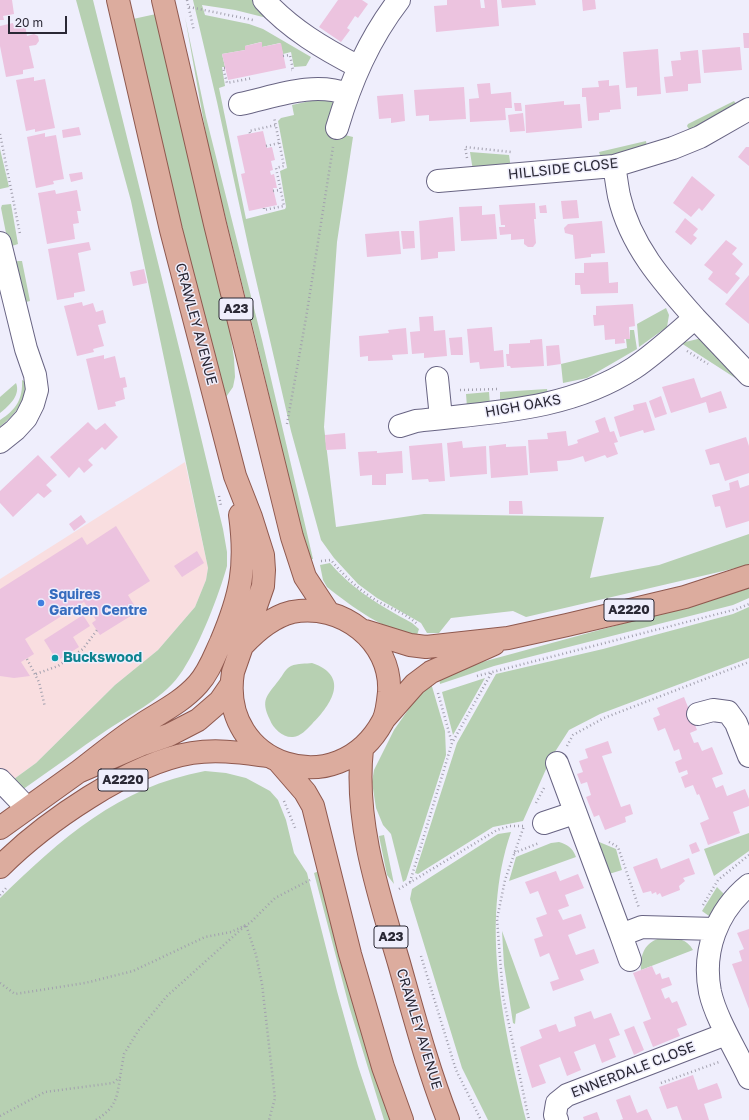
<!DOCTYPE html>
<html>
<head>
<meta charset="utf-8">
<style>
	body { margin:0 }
	#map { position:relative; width:749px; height:1120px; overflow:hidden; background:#efeefc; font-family:"Golos Text",sans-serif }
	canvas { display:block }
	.scale { position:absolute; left:8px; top:16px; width:59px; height:18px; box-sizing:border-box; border:2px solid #2a2835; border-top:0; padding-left:5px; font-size:12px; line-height:14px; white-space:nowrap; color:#2a2835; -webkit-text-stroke:3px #efeefc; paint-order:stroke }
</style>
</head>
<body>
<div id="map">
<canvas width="749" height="1120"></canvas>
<div class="scale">20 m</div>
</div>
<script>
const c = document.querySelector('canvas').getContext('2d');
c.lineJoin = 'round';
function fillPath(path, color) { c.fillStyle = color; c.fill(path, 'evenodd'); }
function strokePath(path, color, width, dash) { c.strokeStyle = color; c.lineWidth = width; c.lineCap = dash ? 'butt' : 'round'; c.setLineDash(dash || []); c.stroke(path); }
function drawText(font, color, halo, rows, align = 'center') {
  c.font = font + ' "Golos Text",sans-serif'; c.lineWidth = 3; c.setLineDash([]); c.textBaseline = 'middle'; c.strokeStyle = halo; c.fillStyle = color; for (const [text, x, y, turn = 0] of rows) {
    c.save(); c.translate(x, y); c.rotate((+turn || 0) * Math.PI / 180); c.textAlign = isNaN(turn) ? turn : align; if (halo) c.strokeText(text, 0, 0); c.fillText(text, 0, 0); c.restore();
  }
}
fillPath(new Path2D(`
	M185,462L208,568L206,580L195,607L158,650L115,685L36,763L0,789V579Z`), '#f9dee0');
fillPath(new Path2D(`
	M76,0H93L190,392L223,529L227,552V566C219,595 200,644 183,670C165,698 134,712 107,730C79,749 51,770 22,790L14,779L36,763L115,685L158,650L195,607L206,580L208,568L131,201Z
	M193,0H255L275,20L235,10L202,5L205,15L249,24L263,29L311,57L306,66L294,67L291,52L283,54L280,43L262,47L261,42L245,46V50L222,54L225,67H222L225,86L219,88L246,219L285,209L286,207L280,171L287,168L278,121L281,118L294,115L292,105L319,99L335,102L329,131L353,137L337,242L324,427L336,527L424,514L604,517L590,578L659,565L749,534V565L526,617L513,611L451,618L439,633H427L421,623L377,598L358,584L334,558L321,540L291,431L250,254L217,102Z
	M156,14L226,306L234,358L235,377L233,387L226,397L186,244L133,19Z
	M185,17L206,117L262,340L313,559L308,560L257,344L209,151Z
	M734,101L737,105L690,131L687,126L688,124Z
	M646,141L647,147L601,158L599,152Z
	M0,149L9,187L0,189Z
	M470,152L509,155L511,169L473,171Z
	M11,204L18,244L12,246L8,243L1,208L2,205Z
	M18,261H22L30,301L22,303L13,263Z
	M666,308L669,315L667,327L639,347L637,324Z
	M630,330H634L637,349L587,378L563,383L561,364L627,348L626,339H630Z
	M702,338L743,383L681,343Z
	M22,380L26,382C26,403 15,414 0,427V420C16,410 23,399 22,380Z
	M16,383C21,395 9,406 0,413V397Z
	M547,389L548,395L500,406V392Z
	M489,392L490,405L467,407L466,394Z
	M330,563C353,590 381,606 412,623L419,629L417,635C387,633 351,606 327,587L323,580L320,565Z
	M749,588V598L733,605L494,666L440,684L439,677L460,668L728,595Z
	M749,607V658L600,714L569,730L551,758L523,821L493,827L418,874L415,873L457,743L496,674L603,649L733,614Z
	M312,663C350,676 332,704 312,724C306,730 301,736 293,737C283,738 273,728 270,720C260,699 267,696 279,680C283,675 285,669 291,666C298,663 306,664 312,663Z
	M485,678L453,735L442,692Z
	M431,683L445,731L446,755L406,880L403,882L391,834L383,825L376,808L372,782L374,770L394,730L422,690Z
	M205,771L226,773L246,778L270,791L278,800L286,820L294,853L307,873L337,991L358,1066L376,1120H0V898C61,839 118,787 205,771Z
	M511,832C479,925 504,1028 526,1120H488L462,1068L410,899L412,889L498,834Z
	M749,833V851L714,876L704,849Z
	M384,835L394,884L387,875L379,836Z
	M592,839L616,849L622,870L609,874Z
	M559,842C568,845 572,847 576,857L509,881L516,857L551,843Z
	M319,871L391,1120H384L349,1006L314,873Z
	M717,887L727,897L711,915L709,916L702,911Z
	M502,931L530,1008L516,1014L515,1024L513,1023L504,965Z
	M661,938C674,938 686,937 693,950L641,970C640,954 645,942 661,938Z`), '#b7d0b2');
fillPath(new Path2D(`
	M0,0H12L14,14L3,16L4,20H0Z
	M338,0H362L368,4L358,18L355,16L347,28L350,30L341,42L319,27Z
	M447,0H480L481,8H485L484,0H497L499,26L436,32L434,6L447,5Z
	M501,0H535L536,5L502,8Z
	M582,0H595L596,9L583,11Z
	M13,23L14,27L25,25L27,36L34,34L38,36L39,41L36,45L29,46L34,68L23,70V74L6,77L0,46V26Z
	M743,33H749V48H744Z
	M262,42V47L281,43L286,68L228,80L222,54L245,50V46Z
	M740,47L742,70L704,73L702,50Z
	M658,49L661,94L637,96V87L626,88L623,52Z
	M698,50L701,83L688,84V91L666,93L664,77L673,76L671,61L681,60L680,52Z
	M34,77V81L45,79L55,128L35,132V129L26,131L16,80Z
	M609,80V86L619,85L621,109L610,110V112L599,113V120L588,121L586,97H582V88L599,87L598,81Z
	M490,83L491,94L511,92L512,108H505L506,120L470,122L469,99L479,98L477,84Z
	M464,87L466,119L429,121V115L416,116L414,90Z
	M403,94L405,121L391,123V118L379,119L377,96Z
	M564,101V105L580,104L582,128L526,133L525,105Z
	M514,103H521L522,111H515Z
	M523,113L525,131L510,132L508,115Z
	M79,127L81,135L63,138L62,130Z
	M263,131L267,148L272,147L275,160L271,161L273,170L270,171L271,175L274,174L277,188H273L277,205L249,211L241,174L245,173L237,136Z
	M45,133V137L56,135L64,179L53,181L54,184L36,188L27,137Z
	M746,147H749V166L738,157Z
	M82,172L83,179L71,182L69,174Z
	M692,176L715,195L702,211L699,208L691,217L673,203Z
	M55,190L56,194L77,190L81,211H77L79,223L73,224L75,239L47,244L38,193Z
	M577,200L579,218L563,219L561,201Z
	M535,203L536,219H534L536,243L533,247H528L524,244V239L511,240V234L500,235L499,227H505V225H501L499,205Z
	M546,205L547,213H540L539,206Z
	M482,206V215L495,214L497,239L461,241L459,207Z
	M453,217L455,251L438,252V258L421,260L419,221Z
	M685,218L698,229L693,235L697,238L691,245L675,232Z
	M602,221L605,253L591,254V257L575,259L573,235L565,233L564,228L568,224Z
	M399,231L401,254L367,257L365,234Z
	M401,231H414L415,248L403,249Z
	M726,240L737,248L732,254L743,264L735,274L740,278L727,294L708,279L713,272L704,265Z
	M89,242L91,250L78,253L85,291L74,293V297L57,300L48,249Z
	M608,262L609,283L618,282V293L581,294L580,285H575V273H584V263Z
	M144,269L147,283L133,286L130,272Z
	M749,275V324L725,304Z
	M82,302L83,306L93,303L96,312L103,310L106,323L98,325L104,346L93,349L94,352L77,356L64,306Z
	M633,304L635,326L629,327L630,339H624L625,343L615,344V339L605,340L604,325L594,326L593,315H596V306Z
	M433,316L434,331L445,330L447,356L424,358V353L412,354L410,332L420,331L419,317Z
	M492,327L494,351L503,350L504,367L480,369L479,362L470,363L467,329Z
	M406,328L408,354L392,355L393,360L368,361V356L360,357L359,336L389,333L388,330Z
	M462,337L463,355H451L449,338Z
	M542,339L544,366L511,368L510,366H507L506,354H509V344L530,343V340Z
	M559,345L561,364L547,366L546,346Z
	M104,355V359L115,356L120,378L125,377L127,387L123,388L125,399L115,402L116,406L98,410L86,359Z
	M694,378L701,398L721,391L727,408L709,413L706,402L671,413L662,387Z
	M661,396L667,414L655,418L649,401Z
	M646,402L655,430L644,433L643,430L620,437L614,417L634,410L633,405Z
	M605,417L610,432L614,431L618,442L614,443L618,454L607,458L605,455L585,462L583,456L570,460L557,461L558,471L530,473L528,440L548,439L547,433L566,431L568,446L572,445L578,443L577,440L599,432L595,421Z
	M88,422L96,430L105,423L118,437L105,450L102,447L88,460L93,465L84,473L79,467L69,478L50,457Z
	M345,433L346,449L326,450L325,435Z
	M746,437L749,446V473L725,481L719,463L710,465L705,450Z
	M462,441L463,448L486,446L487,474L450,477L447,443Z
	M442,443L445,481L429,482L428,479L412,480L409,446Z
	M506,444V447L526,446L528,475L491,478L489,446Z
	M377,451V453L402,451L403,473L386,474V485H372V475L360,476L358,452Z
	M38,455L57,475L46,485L52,491L44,498L38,493L13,517L0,503V491Z
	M738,480L740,488L749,485V521L726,528L720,506L715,507L712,495L730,490L729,483Z
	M509,501H522L523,514H509Z
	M81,515L86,522L74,531L69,524Z
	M116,526L150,581L128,595L134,605V612L129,617L100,635L92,623L96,620L84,602L25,639L34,654L21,662L30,676L14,678L0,676V589L82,537L87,545Z
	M197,551L204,563L182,577L174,566Z
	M83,615L90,626L73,637L79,647L57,661L44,640Z
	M684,697L697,730L690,733L694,743L698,742L702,751L712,747L723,774L712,778L716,788L723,785L727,796L745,789L749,799V806L733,812L740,833L708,845L700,823L709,819L699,794L697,795L693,785L685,788L681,777L688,774L687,770L679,773L675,762L682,759L679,749L674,751L665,728L658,731L653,718L660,715L657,708Z
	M608,741L612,753L602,756L621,807L630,804L633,814L625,817L626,822L605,830L599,815L594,817L586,797L591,795L587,782L581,784L577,774L583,772L579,761L588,758L585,749Z
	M696,842L700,851L692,854L689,845Z
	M657,858L661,869L689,858L695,874L683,878L685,881L679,886L680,890L662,897L660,893L657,895L656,892L652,894L651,891L643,893L633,867Z
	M556,871L560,881L578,874L584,888L565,895L569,906L558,910L563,920L581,914L586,928L568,935L576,955L594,949L599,963L580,970L584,980L553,991L550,982L559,979L556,971L549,953L540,957L534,939L543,936L536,918L547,914L538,891L530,894L525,882Z
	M749,929V1009L732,964L742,961L739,951L744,949L737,933Z
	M652,966L656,975L660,973L662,979L669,977L672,985L661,989L665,999L669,997L672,1003L677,1001L687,1025L677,1029L680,1036L653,1047L643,1022L651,1019L633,973Z
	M591,1011L594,1019L611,1013L620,1035L609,1039L616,1057L602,1063L595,1044L574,1052L581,1070L567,1076L560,1057L539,1065L546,1083L532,1088L520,1047L542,1038L539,1030L556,1024L559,1032L576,1026L574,1017Z
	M634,1026L644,1050L634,1055L624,1030Z
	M693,1075L698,1090L717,1083L720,1090L722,1098L704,1104L709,1120H682L677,1106L667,1109L659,1087Z
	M630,1095L637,1113L647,1109L652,1120H620L623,1119L616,1100Z
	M597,1112L600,1120H584L583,1117Z`), '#ecc3df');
const minor = new Path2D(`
	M264,0C290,29 324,49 359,67
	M240,104C274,97 313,81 347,94
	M337,128C351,81 369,39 399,0
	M438,181L614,166L673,148L700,137L749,109
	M0,243L26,349L35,375L37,390L33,404L26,418L15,430L0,442
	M695,318L749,375
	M437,378L441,418
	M400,426L416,421C491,412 568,411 634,368C656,353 675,335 695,318C663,282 630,245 619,196C617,186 616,176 614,166
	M698,714L713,710L728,712L736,723L749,756
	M557,763L621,935L642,927L715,929
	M0,780L27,808
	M544,823L574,813
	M749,885C717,911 702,951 710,992C716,1019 737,1052 749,1078
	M621,935L630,960
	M557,1120L555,1115L557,1103L567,1095L726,1034`);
const major = new Path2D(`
	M118,0L171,230L235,476L251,517L263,555L264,570L263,586L233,672C218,766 338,805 383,721C387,713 388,702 389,692C392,641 341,602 292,612C272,617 257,630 243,645
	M163,0L215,224L292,537L305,577L328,612
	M365,631L410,645L426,647L508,638L567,625L685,597L749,576
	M385,718L415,684L431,672L494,644
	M362,749C354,822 379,895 399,963C414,1016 428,1069 448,1120
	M279,762L305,792L313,806L350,954L383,1067L402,1120
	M78,772C99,756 119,739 141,725C161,712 182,702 198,684C209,672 214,657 221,642C241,595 247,566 240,515
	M0,828L78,772L143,744L169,735L198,720L220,701L231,685
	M0,867C44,823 130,763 192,753C218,749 243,753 268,756`);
strokePath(minor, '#686483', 24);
strokePath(major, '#8f594f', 24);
strokePath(new Path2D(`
	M187,0L194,31
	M189,7L253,20
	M283,56L290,55L293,70H291
	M225,68H223L227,83L253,78
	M250,133L249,131L276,125
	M0,134L20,234
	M266,146L279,143
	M467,158L465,147L511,152
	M273,191L280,190
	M264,208V210L284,206L276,168L284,166L274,117
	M687,351L708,364
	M460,390L500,389
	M287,424L306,318L333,147
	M219,496L221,506
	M321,561L331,560C344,576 359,590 377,601C390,608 407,614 417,624
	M27,659L39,682L45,707
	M36,674L58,666L83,649L97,630
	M477,676L737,609L749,604
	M438,693L452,743
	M567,746L573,735L604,718L749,662
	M284,801L296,830
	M536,803L544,788
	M609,842L618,847L639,908
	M514,853L539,843
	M410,882L452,743L492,672
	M399,889L497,830L510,826H524L505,880L497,919L503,996L529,1120
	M0,895L7,887
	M703,905L718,880L749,855
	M421,956L456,1070L481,1120
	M0,983L15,994L85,983L133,971L205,937L231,932L250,923L275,898L310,880
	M661,1083L719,1062
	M0,1116L45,1092L113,1083L120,1077L124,1054L138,1031L167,996L246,925L256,955L262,984L275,1098L269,1120
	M96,1120C115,1108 117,1099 120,1078`), '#a2a0ae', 2.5, [1, 3]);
strokePath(minor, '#fff', 22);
strokePath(major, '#dcac9e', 22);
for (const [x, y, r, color] of [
	[41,603,4,"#3f7fe0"],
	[55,658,4,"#0f9aa8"]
]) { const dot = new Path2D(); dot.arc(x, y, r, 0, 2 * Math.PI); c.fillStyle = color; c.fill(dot); strokePath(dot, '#efeefc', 1.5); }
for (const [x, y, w] of [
	[236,309,34],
	[629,610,50],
	[123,780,50],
	[391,937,34]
]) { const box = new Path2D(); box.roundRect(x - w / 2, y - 11, w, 22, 3); c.fillStyle = '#efeefc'; c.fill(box); strokePath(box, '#2a2835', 1); }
drawText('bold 13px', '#2a2835', null, [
	["A23",236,309],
	["A2220",629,610],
	["A2220",123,780],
	["A23",391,937]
]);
drawText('14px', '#2a2835', '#efeefc', [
	["HILLSIDE CLOSE",563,169,-6],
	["CRAWLEY AVENUE",196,324,75],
	["HIGH OAKS",523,406,-10],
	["CRAWLEY AVENUE",419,1029,73],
	["ENNERDALE CLOSE",633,1070,-21]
]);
drawText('bold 14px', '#366cbe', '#efeefc', [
	["Squires",49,595],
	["Garden Centre",49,611]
], 'left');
drawText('bold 14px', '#0d838f', '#efeefc', [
	["Buckswood",63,658]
], 'left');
</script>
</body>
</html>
